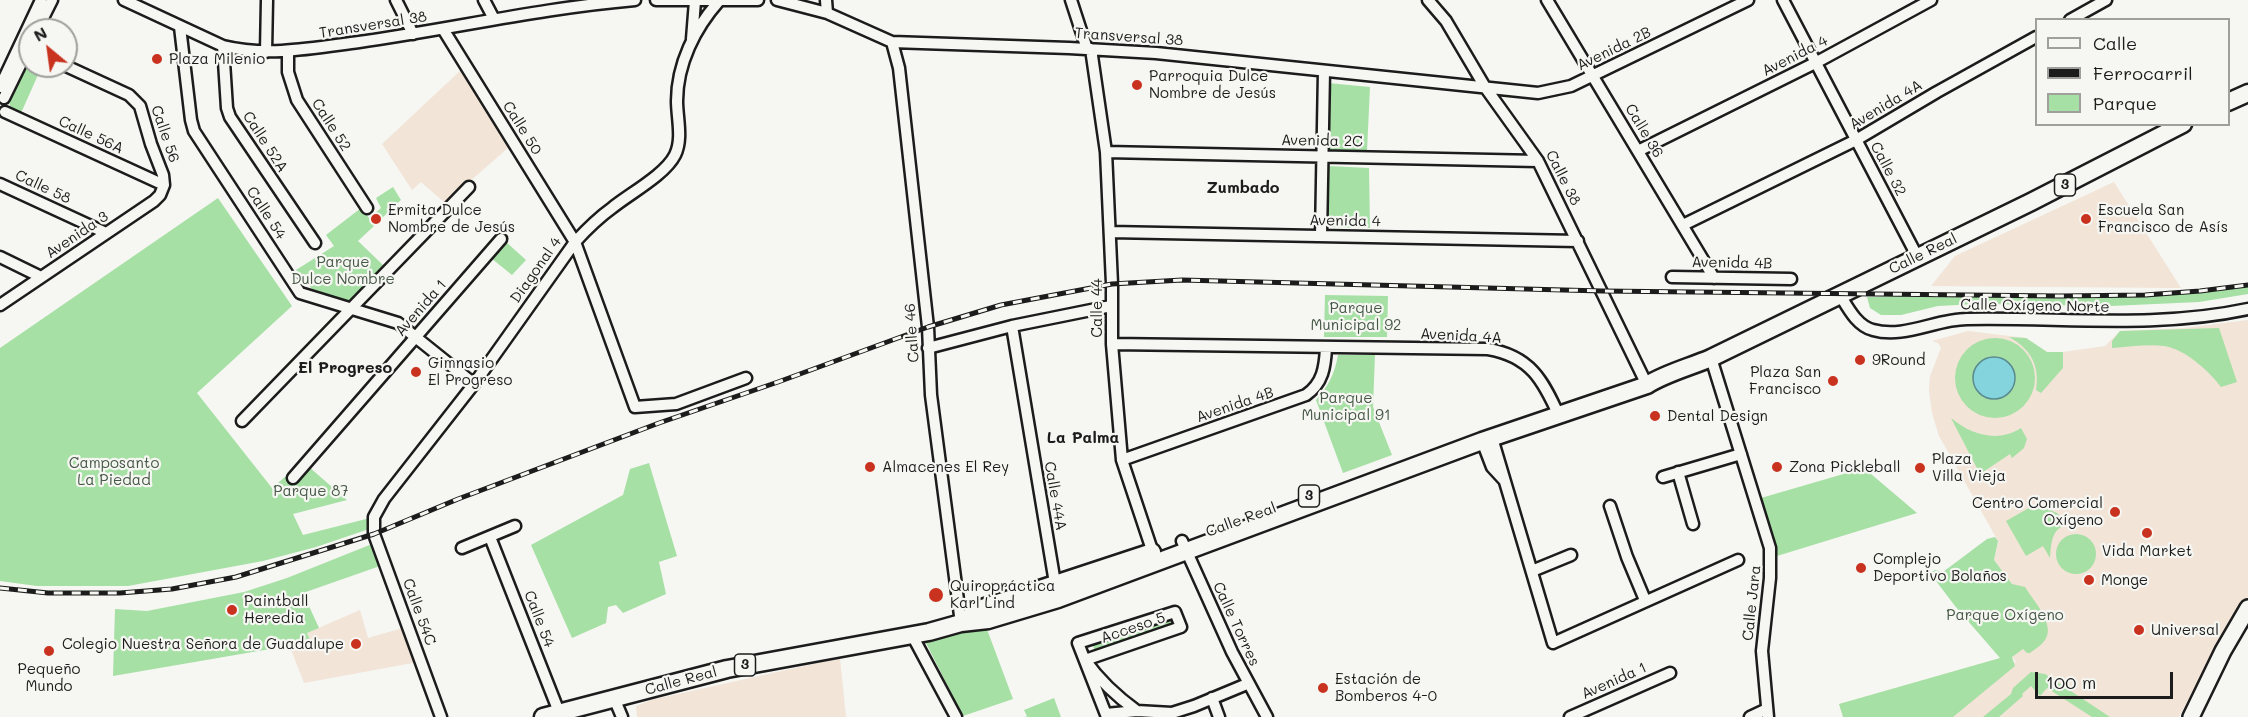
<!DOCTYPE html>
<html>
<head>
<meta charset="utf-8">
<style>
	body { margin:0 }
	#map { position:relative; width:2248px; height:717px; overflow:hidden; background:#f6f6f2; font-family:Mali,sans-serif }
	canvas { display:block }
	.legend { position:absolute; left:2035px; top:18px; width:195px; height:108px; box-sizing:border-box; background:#f6f6f2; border:2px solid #9f9f9c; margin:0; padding:8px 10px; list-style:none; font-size:18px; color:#1c1c1c }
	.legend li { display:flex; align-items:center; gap:12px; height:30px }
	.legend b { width:30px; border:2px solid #9f9f9c }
	.north { position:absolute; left:18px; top:18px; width:60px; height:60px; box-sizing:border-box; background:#f6f6f2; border:2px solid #9f9f9c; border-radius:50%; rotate:331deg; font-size:16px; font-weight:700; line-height:24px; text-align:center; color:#1c1c1c }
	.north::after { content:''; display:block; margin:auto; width:21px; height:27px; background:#c8321e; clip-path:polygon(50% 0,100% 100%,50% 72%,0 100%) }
	.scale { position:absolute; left:2035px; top:672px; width:138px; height:27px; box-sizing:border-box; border:3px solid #1c1c1c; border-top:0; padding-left:8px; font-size:18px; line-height:21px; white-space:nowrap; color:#1c1c1c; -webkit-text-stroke:4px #f6f6f2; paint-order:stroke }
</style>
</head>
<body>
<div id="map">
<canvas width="2248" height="717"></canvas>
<ul class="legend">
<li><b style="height:8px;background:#f6f6f2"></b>Calle</li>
<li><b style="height:8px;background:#1c1c1c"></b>Ferrocarril</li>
<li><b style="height:16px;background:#a6e0a5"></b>Parque</li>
</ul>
<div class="north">N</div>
<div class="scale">100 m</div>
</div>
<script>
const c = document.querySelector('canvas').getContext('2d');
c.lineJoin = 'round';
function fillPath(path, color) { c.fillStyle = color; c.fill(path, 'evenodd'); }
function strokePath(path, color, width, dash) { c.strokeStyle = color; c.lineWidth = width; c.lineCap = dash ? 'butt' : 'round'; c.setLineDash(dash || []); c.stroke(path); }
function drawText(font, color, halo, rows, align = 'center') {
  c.font = font + ' Mali,sans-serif'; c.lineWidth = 4.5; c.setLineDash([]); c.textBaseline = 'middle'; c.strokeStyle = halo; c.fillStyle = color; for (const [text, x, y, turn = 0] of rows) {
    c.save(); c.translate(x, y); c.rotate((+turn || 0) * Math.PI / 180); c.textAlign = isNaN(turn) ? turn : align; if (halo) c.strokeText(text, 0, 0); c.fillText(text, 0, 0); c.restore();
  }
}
fillPath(new Path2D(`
	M461,70L509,147L445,203L421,182L412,190L382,144Z
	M2114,182L2181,288L1931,286L1955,256Z
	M2248,320V597L2218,643L2179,717H1843L1839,704L2016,662L2012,657L2023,648L2012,584L1994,560L1998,541L1939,436L1932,413L1929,391L1930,376L1941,348L1938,343L1932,341L1968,331L2026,338L2047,352H2063L2105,346L2120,331L2184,328Z
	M360,610L368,638L406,627L418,662L304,683L290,647L311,642L307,633Z
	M840,658L846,717H637L636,706L651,700Z`), '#f2e4d7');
fillPath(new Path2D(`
	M30,59V66H42L21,113L11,109L9,102Z
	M1328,83L1370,87L1367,151H1326Z
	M1328,166L1369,168L1370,228L1326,227Z
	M393,187L401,200L382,218L378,214L371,220L374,226L358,241L384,266L349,302L312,289L296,270L334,246L326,235L361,208L369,218L381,208L376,198Z
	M218,198L292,306L197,393L272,488L286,476L293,484L309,467L347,500L293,514L303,535L374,517L375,527L316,547L263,561L128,586H37L0,581V348Z
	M505,241L526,260L512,275L491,258Z
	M2248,285V294L2199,302L2111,306L1977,304L1938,306L1901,315H1881L1870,308L1867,297C1960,293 2054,300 2147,295C2181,293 2214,289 2248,285Z
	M1325,295L1388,296L1387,337H1324Z
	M2219,328L2237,382L2221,387C2209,371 2185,349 2164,346C2148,344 2128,347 2112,348V341L2120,331Z
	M2009,337L2026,338L2047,352H2063V368L2041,393L2036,390C2040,366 2031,349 2009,337Z
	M1955 378a40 40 0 1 1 80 0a40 40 0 1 1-80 0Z
	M1338,355H1375L1373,407L1392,455L1343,473L1316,400C1328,387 1335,373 1338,355Z
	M1951,418C1971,435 1998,443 2021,428L2027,439L2024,448L2012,458L2010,454L1980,474Z
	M649,463L677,556L659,562L666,594L623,613L616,605L608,607L606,623L572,638L531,545L623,495L630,469Z
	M1864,468L1917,513L1777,556L1776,547L1761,498Z
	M2036,504L2057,513L2066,522V525C2051,529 2051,545 2050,558L2043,546L2026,556L2006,521Z
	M2056 554a20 20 0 1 1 40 0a20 20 0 1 1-40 0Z
	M1995,537L1998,541L1994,560L2012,584L2025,587C2033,600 2056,625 2045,640C2042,645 2035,649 2030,653H2027L2023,649L2012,657L2015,666L1953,717H1843L1839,704L2000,658L1955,606L1930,573L1935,570L1943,572L1987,539Z
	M372,544L380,566L303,593L319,628L307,633L311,642L113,676L115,609L147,611L244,592L287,578Z
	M1172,616L1177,626L1095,652L1092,642Z
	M985,624L1013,699L963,716L926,643Z
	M2031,672L2045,674L2110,717H2092L2047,688L2040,696L2031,686L2022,694L2023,696L1999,717H1983L2011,694L2013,688Z
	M1054,698L1061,717H1025L1027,716L1024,710Z`), '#a6e0a5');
const water = new Path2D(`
	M1973 378a21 21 0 1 1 42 0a21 21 0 1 1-42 0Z`);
fillPath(water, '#83d4dd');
strokePath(water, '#5a8a90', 1.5);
const minor = new Path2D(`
	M124,0L223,46C268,57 313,48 359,42C451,29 542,8 635,0
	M396,0L413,34
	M484,0L494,19
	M656,0H758
	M777,0L827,13L892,42L1069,48L1156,53L1538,93L1571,86L1748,0
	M826,0L827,13
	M1071,0L1087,49
	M1428,0L1446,21L1485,87L1538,161L1647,385
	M1547,0L1714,278
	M1783,0L1917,256
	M2070,20L2106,0
	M180,27L191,120L194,131L300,293L398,323L474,384
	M443,29L575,242L635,407L676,404L746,378
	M37,30L52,0
	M692,39L695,1L699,0
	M892,42L899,68L928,327L931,395L961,623
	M223,46L227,108L230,117L315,243
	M1091,49L1106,152L1112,284V344L1122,460L1154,556
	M288,51V72L297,100L367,208
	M266,52L267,0
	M0,87L41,0
	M4,98L30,45
	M5,112L164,185
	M1638,151L1817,62L1931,0
	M1106,152L1538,161
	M0,184L106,233
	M1683,225L1856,140L1937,92L2036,37
	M1110,232L1578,241
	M1321,236L1324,71
	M0,257L41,277
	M1672,277L1791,279
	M1840,295C1848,308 1857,326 1873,330C1904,339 1936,319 1967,319C2061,317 2155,329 2248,309
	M0,305L154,201L160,195L164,185L163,175L151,144L140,106L129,95L66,66
	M1012,326L1056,589
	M1112,344L1488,349C1530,356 1543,380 1559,416
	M928,348L1012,326L1111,306
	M1711,358L1770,548V578L1762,651L1768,717
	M242,421L469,187
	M1492,438L1553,643L1738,560
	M1482,441L1492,467L1504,480
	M1122,460L1306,395C1323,383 1325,367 1326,348
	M1678,472L1693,524
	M1663,477L1741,454
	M293,478L501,239
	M1610,506L1627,557L1645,600
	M490,537L559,712
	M1182,541L1232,652L1267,717
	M462,548L515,526
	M1532,571L1571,555
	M912,635L956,717
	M614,698L622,717
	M1212,698L1219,717
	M1106,714L1137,711L1172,713L1194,706L1247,684
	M441,717L374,534V517L384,499L474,384L575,242C586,230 598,218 612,208C629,194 665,175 675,155C683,139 677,118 677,101C677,64 695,28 719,1
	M1107,717L1078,643L1175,612L1181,627L1085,660C1100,681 1116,696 1137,711
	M1570,717L1670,673
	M1750,717L1767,709`);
const secondary = new Path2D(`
	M2191,717L2223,651L2248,608`);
const primary = new Path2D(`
	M2228,102L2248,93
	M963,621L982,608L1152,552
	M543,717L727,669L929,632L961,623L988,620L1058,599L1482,441L1647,385C1666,373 1690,367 1711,358L2031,202L2183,124`);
strokePath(minor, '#1c1c1c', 15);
strokePath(secondary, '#1c1c1c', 20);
strokePath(primary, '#1c1c1c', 21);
strokePath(minor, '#f6f6f2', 10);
strokePath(secondary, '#f6f6f2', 15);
strokePath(primary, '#f6f6f2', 16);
const rail = new Path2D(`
	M0,588L48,593H120L172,589L236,577L374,534L458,499L659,423L778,382L928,327L1001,305L1112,284L1182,280L1602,291L2059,296L2145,295L2200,291L2248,285`);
strokePath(rail, '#1c1c1c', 5);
strokePath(rail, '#f6f6f2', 3, [9]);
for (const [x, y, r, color] of [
	[157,59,6,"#c8321e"],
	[1137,85,6,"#c8321e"],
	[376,219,6,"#c8321e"],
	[2086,219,6,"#c8321e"],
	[1860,360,6,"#c8321e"],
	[416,372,6,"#c8321e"],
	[1833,381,6,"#c8321e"],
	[1655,416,6,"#c8321e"],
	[870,467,6,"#c8321e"],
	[1777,467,6,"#c8321e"],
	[1920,468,6,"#c8321e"],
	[2115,512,6,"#c8321e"],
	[2147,533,6,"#c8321e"],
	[1861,568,6,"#c8321e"],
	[2089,580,6,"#c8321e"],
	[936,595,8,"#c8321e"],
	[232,610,6,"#c8321e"],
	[2139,630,6,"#c8321e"],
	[356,644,6,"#c8321e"],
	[49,651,6,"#c8321e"],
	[1323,688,6,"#c8321e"]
]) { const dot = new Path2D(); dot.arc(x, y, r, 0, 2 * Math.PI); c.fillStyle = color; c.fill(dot); strokePath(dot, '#f6f6f2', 2); }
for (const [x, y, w] of [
	[2065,185,21],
	[1309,496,21],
	[745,665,21]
]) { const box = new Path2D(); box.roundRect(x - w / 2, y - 11, w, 22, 4.5); c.fillStyle = '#f6f6f2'; c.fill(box); strokePath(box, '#1c1c1c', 1.5); }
drawText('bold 14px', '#1c1c1c', null, [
	["3",2065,185],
	["3",1309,496],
	["3",745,665]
]);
drawText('15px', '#1c1c1c', '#f6f6f2', [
	["Transversal 38",373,25,-9],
	["Transversal 38",1129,37,4],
	["Avenida 2B",1614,49,-26],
	["Avenida 4",1795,56,-27],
	["Avenida 4A",1886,105,-31],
	["Calle 52",331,125,57],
	["Calle 50",522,128,58],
	["Calle 36",1644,131,59],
	["Calle 56",165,134,71],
	["Calle 56A",91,135,25],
	["Avenida 2C",1322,141,1],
	["Calle 52A",265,142,57],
	["Calle 32",1888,169,62],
	["Calle 38",1563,178,63],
	["Calle 58",43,187,25],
	["Calle 54",266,213,57],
	["Avenida 4",1345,221,1],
	["Avenida 3",77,235,-34],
	["Calle Real",1923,254,-26],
	["Avenida 4B",1732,263,1],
	["Diagonal 4",536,270,-55],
	["Calle Oxígeno Norte",2035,306,1],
	["Avenida 1",421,308,-49],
	["Calle 44",1097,308,-90],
	["Calle 46",912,333,-94],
	["Avenida 4A",1461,336,3],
	["Avenida 4B",1235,405,-19],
	["Calle 44A",1055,496,80],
	["Calle Real",1241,520,-20],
	["Calle Jara",1752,603,-84],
	["Calle 54C",419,612,70],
	["Calle 54",539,619,69],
	["Calle Torres",1236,624,65],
	["Acceso 5",1133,628,-19],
	["Calle Real",681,681,-15],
	["Avenida 1",1614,681,-24]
]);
drawText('15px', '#1c1c1c', '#f6f6f2', [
	["Plaza Milenio",169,59],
	["Parroquia Dulce",1149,76],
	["Nombre de Jesús",1149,93],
	["Ermita Dulce",388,210],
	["Nombre de Jesús",388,227],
	["Escuela San",2098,210],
	["Francisco de Asís",2098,227],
	["9Round",1872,360],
	["Gimnasio",428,363],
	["El Progreso",428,380],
	["Plaza San",1821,372,"right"],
	["Francisco",1821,389,"right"],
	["Dental Design",1667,416],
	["Plaza",1932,459],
	["Villa Vieja",1932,476],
	["Almacenes El Rey",882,467],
	["Zona Pickleball",1789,467],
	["Centro Comercial",2103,503,"right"],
	["Oxígeno",2103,520,"right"],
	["Vida Market",2147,551,"center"],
	["Complejo",1873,559],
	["Deportivo Bolaños",1873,576],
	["Monge",2101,580],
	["Quiropráctica",950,586],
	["Karl Lind",950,603],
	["Paintball",244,601],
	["Heredia",244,618],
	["Universal",2151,630],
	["Colegio Nuestra Señora de Guadalupe",344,644,"right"],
	["Pequeño",49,669,"center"],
	["Mundo",49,686,"center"],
	["Estación de",1335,679],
	["Bomberos 4-0",1335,696]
], 'left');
drawText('15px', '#455745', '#f6f6f2', [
	["Parque",343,262],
	["Dulce Nombre",343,279],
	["Parque",1356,308],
	["Municipal 92",1356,325],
	["Parque",1346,398],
	["Municipal 91",1346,415],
	["Camposanto",114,463],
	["La Piedad",114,480],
	["Parque 87",311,491],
	["Parque Oxígeno",2005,615]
]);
drawText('bold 16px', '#1c1c1c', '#f6f6f2', [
	["Zumbado",1243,188],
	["El Progreso",345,368],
	["La Palma",1083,438]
]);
</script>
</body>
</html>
